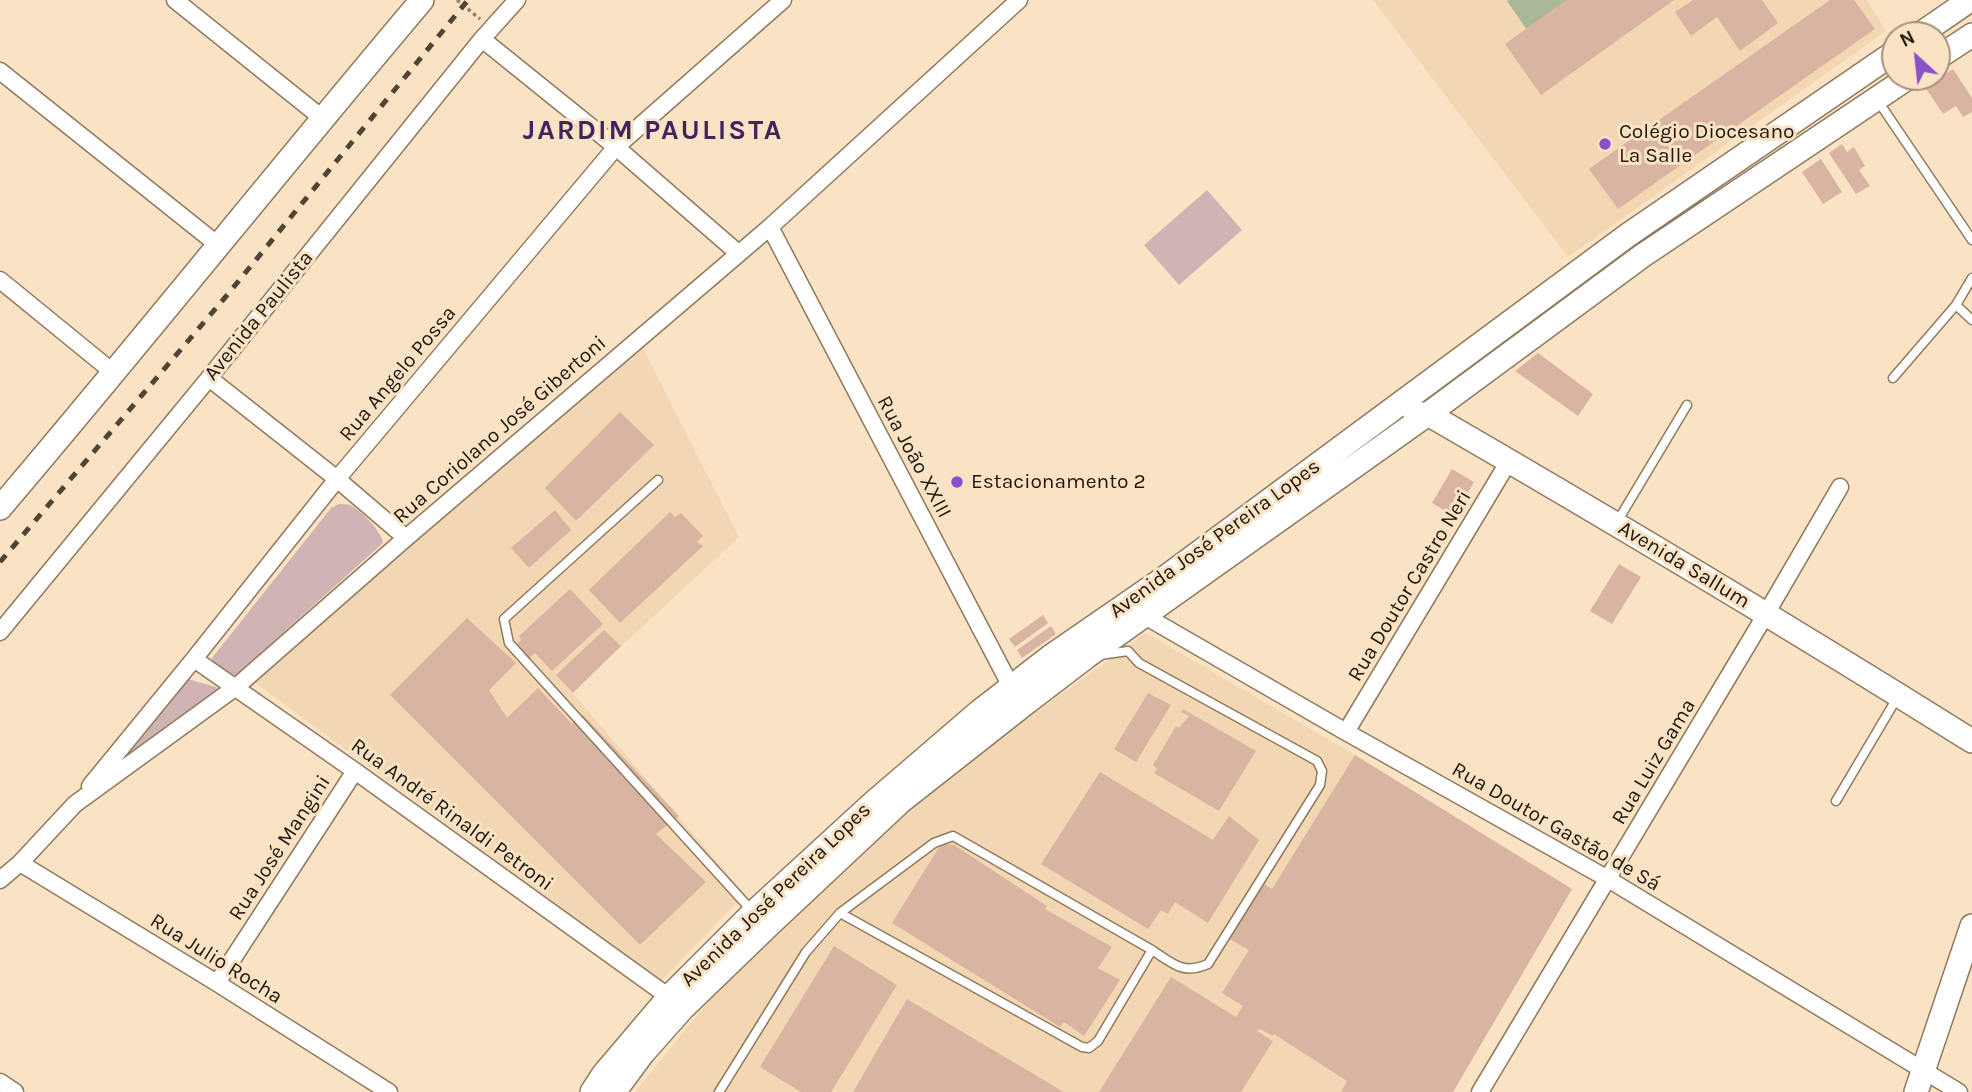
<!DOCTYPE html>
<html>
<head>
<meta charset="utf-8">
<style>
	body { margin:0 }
	#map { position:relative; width:1972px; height:1092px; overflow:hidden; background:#fae3c5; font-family:Karla,sans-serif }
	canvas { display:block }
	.north { position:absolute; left:1881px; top:21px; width:70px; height:70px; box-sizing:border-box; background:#fae3c5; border:2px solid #a3927b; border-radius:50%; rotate:333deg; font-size:19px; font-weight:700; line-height:28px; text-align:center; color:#20180d }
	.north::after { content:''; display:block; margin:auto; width:24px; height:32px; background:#8a50c7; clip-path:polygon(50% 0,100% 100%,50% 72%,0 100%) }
</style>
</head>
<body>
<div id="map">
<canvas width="1972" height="1092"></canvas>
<div class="north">N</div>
</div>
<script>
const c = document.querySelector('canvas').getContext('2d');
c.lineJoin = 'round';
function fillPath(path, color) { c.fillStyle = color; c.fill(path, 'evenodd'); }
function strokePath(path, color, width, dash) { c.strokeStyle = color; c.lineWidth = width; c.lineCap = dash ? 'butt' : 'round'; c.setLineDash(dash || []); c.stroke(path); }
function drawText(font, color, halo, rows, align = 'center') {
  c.font = font + ' Karla,sans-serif'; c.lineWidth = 6; c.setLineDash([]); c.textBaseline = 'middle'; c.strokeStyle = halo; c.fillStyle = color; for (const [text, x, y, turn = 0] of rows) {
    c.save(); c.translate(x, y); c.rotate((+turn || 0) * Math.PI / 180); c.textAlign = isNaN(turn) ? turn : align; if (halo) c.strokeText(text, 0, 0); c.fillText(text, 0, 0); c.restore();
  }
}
fillPath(new Path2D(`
	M1373,0H1867L1886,31L1568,257Z
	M642,347L739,537L572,692L745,894L661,981L254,682Z
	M1146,633L1355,755L1572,889L1453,1092H635L717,991L813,895L941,781Z`), '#f3d7b2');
fillPath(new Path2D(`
	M1207,190L1242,230L1179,285L1144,245Z
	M339,504C342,504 348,504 350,505C361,511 382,531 383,543L236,675L226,674L215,667L212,658L331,508Z
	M188,679L219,688L133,756L114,767L123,749Z`), '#d0b4b3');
fillPath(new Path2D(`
	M1509,0H1571L1527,30L1507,1Z`), '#a9b897');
fillPath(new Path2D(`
	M1566,0H1674L1541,95L1505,44Z
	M1693,0H1762L1778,23L1740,51L1717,17L1691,36L1675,12Z
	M1830,0H1854L1875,29L1618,209L1589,169Z
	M1953,69L1972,98V112L1963,117L1956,106L1943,114L1925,87Z
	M1842,144L1847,152L1854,147L1865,166L1859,170L1870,186L1856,194L1829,153Z
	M1821,159L1842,192L1823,204L1802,172Z
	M1538,353L1593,394L1578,416L1515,371Z
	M620,412L654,445L576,521L545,488Z
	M1452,469L1474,482L1454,516L1432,503Z
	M555,510L571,530L529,568L511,548Z
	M670,512L675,517L681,513L703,536L697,542L703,546L620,623L589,590Z
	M1619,564L1641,577L1612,624L1590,611Z
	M570,589L603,624L552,671L535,653L528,659L516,645L521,640L519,636Z
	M1043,615L1048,623L1015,647L1009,639Z
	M467,618L516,663L489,690L507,718L538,688L572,724L583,715L679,816L656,834L706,882L640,945L390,695Z
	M1051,626L1056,634L1022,658L1017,650Z
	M604,630L621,646L573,693L556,675Z
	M1148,693L1171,705L1136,762L1114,749Z
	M1183,709L1256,751L1219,811L1154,773L1157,769L1153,765L1176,726L1179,728L1189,716L1181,712Z
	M1355,755L1572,889L1453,1092H1341L1347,1081L1274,1034L1273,1036L1260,1029L1257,1031L1273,1041L1241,1092H1099L1171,977L1236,1017L1243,1006L1222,993L1249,950L1229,939L1261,882L1272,889Z
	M1100,772L1213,840L1229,816L1259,840L1208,923L1175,902L1168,914L1161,910L1148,929L1041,864Z
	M941,844L954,845L1047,906L1045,909L1112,947L1098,968L1120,980L1084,1036L1064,1022L1060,1027L892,923Z
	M834,946L897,985L831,1092H801L760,1067Z
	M907,999L1057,1088L1063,1092H853Z`), '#d9b4a2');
const lane = new Path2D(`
	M1878,101L1972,240
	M1956,305L1972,320
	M1893,378L1956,305L1972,278
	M658,480L504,619L509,643L753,912
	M1617,522L1687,405
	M1836,801L1897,698
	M840,913L1082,1047L1089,1048L1098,1041L1152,950
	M719,1092L806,952L840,913L934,843L953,836L1152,950C1173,964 1183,975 1208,964L1320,785L1322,771L1317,761L1139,663L1128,651L1100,655`);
const street = new Path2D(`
	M175,0L322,118
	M482,39L616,147L738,253
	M0,71L218,245
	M770,227L1016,696
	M0,280L114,373
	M209,378L337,479L406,538
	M1140,607L1145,616L1346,732L1608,879L1959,1092
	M0,632L209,378L482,39L517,0
	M194,659L355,771L676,1002
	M1346,732L1509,461
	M90,786L194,659L337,479L616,147L783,0
	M20,863L217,983L389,1092
	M0,880L20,863L75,804L236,687L406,538L770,227L1019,0
	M217,983L355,771
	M0,1082L15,1092
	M1480,1092L1766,614L1840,487`);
const secondary = new Path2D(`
	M1919,35L1970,0
	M1937,58L1972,35
	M1415,414H1428C1611,520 1793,629 1972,741
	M0,508C143,340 280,168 422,0
	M592,1092L603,1075L670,996L753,913L873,803L980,711L1050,657L1166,577L1628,235L1895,52
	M614,1092L643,1053L682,1009L768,926L900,802L1022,706L1086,657L1428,414L1642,256L1909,77
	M1916,1092L1972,926`);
strokePath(lane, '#8f7a5e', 11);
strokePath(street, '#8f7a5e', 19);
strokePath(secondary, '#8f7a5e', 26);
strokePath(new Path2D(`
	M457,0L480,19`), '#8f806b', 3.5, [3.5, 3.5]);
strokePath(lane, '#fff', 8);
strokePath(street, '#fff', 16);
strokePath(secondary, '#fff', 23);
strokePath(new Path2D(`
	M0,562L228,294L468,0`), '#4f4435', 5, [9, 9]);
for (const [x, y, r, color] of [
	[1605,144,7,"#8a50c7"],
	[957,482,7,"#8a50c7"]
]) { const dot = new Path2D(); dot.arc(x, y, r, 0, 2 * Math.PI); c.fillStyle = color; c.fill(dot); strokePath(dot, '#fae3c5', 2.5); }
drawText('21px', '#20180d', '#fae3c5', [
	["Colégio Diocesano",1619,132],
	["La Salle",1619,156],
	["Estacionamento 2",971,482]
], 'left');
drawText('21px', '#20180d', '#fae3c5', [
	["Avenida Paulista",259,316,-51],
	["Rua Angelo Possa",398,374,-50],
	["Rua Coriolano José Gibertoni",500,430,-41],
	["Rua João XXIII",914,457,62],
	["Avenida José Pereira Lopes",1215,539,-36],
	["Avenida Sallum",1684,565,31],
	["Rua Doutor Castro Neri",1410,586,-59],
	["Rua Luiz Gama",1654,762,-59],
	["Rua André Rinaldi Petroni",452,815,36],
	["Rua Doutor Gastão de Sá",1556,827,30],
	["Rua José Mangini",280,848,-57],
	["Avenida José Pereira Lopes",776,895,-44],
	["Rua Julio Rocha",216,959,32]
]);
c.letterSpacing = '2px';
drawText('bold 28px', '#3f245d', '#fae3c5', [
	["JARDIM PAULISTA",653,131]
]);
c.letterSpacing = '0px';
</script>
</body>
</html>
